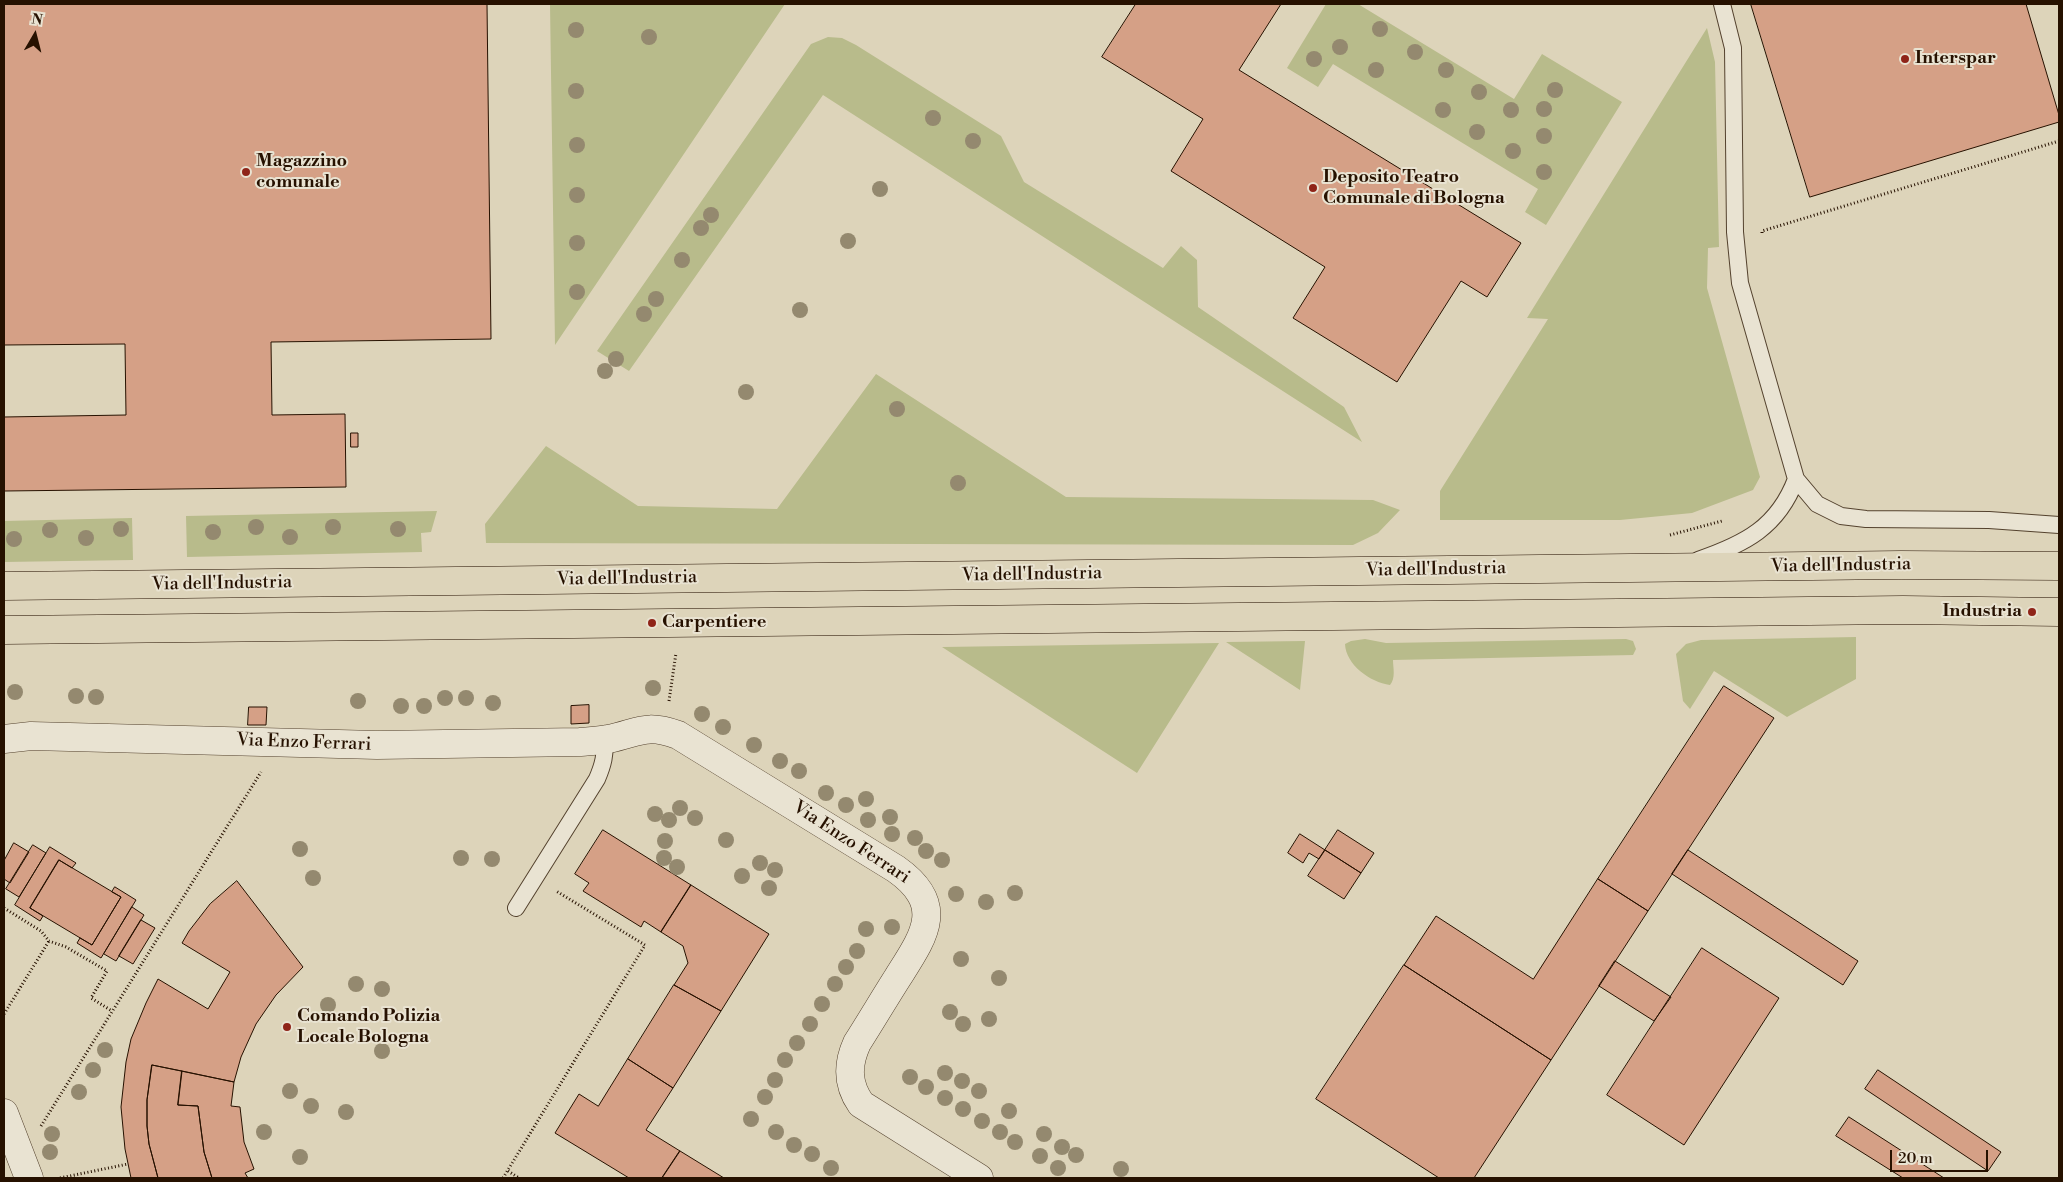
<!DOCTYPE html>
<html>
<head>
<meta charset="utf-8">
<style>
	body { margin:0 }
	#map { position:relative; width:2063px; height:1182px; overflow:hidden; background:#ddd4ba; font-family:"Libre Bodoni",serif }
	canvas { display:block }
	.frame { position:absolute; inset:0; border:5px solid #261100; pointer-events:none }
	.north { position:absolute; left:10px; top:10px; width:50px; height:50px; -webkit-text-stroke:4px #e9e3d2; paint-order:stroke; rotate:8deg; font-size:14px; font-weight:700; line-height:20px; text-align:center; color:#261100 }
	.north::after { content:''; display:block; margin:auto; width:18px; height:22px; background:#261100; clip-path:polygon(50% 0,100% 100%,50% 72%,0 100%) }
	.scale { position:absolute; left:1890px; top:1150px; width:98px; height:22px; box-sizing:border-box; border:2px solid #261100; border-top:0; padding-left:6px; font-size:15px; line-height:18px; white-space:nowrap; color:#261100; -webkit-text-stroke:4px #e9e3d2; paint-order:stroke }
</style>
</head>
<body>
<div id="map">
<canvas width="2063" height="1182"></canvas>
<div class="frame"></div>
<div class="north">N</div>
<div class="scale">20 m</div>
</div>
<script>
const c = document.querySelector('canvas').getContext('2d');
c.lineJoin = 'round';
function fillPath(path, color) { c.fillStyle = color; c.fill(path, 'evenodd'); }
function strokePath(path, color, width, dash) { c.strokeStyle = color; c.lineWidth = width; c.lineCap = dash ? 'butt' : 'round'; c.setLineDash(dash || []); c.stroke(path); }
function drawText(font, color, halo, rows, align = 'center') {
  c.font = font + ' "Libre Bodoni",serif'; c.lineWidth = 4; c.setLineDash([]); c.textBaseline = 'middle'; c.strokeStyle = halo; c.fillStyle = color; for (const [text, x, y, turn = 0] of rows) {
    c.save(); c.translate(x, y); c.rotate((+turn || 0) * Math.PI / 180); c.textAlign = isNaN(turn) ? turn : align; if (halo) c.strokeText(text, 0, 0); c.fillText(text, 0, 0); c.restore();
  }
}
fillPath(new Path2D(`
	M550,4H785L555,345Z
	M1326,4H1358L1514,99L1542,54L1622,102L1546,225L1525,212L1538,189L1333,64L1318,87L1287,68Z
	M1707,28L1715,62L1719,247L1708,248L1707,288L1760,477L1753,490L1692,513L1620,520H1440V491L1548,319L1527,318Z
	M828,37L842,38L856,45L1001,136L1024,182L1163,268L1181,246L1197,260L1198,307L1344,407L1362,442L823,95L629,371L597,351L811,44Z
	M876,374L1066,497L1373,500L1400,510L1378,533L1353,545L486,543L485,524L546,446L638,506L777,509Z
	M437,511L431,532L421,533L422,552L187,557L186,516Z
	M132,518L133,560L4,562V521Z
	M1856,637V679L1787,717L1714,671L1690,709L1683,701L1676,654L1686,644L1701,640Z
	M1365,639L1386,643L1626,639L1633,641L1636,649L1633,655L1393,660C1393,668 1396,678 1390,685C1370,682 1346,665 1345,644L1351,641Z
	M1305,641L1300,690L1226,642Z
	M1219,643L1137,773L942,647Z`), '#b8bb8b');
const building = new Path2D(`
	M4,4H487L491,339L271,342L272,415L345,414L346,487L4,491V417L126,415L125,344L4,345Z
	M1136,4H1281L1239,70L1521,243L1487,297L1461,281L1397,382L1293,318L1325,267L1171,171L1203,119L1102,57Z
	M1751,4H2026L2059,115V122L1810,197Z
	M351,433H358V447H351Z
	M1724,686L1774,718L1648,911L1598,879Z
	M589,705V723L571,724V706Z
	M249,707H267L266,725H248Z
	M603,830L691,885L661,932L644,921L641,927L583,891L589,883L575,874Z
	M1338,830L1374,853L1361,873L1325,850Z
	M1300,834L1325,850L1319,859L1309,853L1303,863L1288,853Z
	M14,843L29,852L10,883L4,879V861Z
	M33,845L46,853L19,897L6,889Z
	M50,847L76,863L72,868L59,860L30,908L43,916L40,921L15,905Z
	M1325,850L1361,873L1344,899L1308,876Z
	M1688,850L1858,961L1843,985L1672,874Z
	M59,860L121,897L92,945L30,908Z
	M1598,879L1648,911L1551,1060L1404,965L1436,916L1533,979Z
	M237,881L303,967L276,995L256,1024L241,1057L234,1082L152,1065L147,1100V1126L149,1144L158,1178H131L125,1149L121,1107L126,1062L131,1039L146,1003L158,979L208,1009L230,972L182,943L189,931L210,904Z
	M691,885L769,934L721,1011L674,985L688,963L683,946L661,932Z
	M115,887L136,900L101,958L77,943L80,938L92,945L121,897L112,892Z
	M132,907L144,915L116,961L104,954Z
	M141,920L155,928L133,964L119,956Z
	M1702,948L1779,998L1684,1145L1607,1095Z
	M1615,961L1671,997L1654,1021L1599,986Z
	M1404,965L1551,1060L1474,1178H1439L1316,1099Z
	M674,985L721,1011L673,1088L628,1059Z
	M628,1059L673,1088L646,1130L680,1151L662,1178H629L555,1133L579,1094L598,1106Z
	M152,1065L182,1071L178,1105L198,1106L204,1152L212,1178H158L149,1144L147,1126V1100Z
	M1878,1070L2001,1152L1988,1171L1865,1089Z
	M182,1071L234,1082L231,1106L240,1107L244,1142L254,1169L245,1173L248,1178H212L204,1152L198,1106L178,1105Z
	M1849,1117L1944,1178H1903L1836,1136Z
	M680,1151L724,1178H662Z`);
fillPath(building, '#d5a086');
strokePath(building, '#261100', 1);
const lane = new Path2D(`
	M1722,4L1733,48L1735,232L1740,283L1796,479L1817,504L1841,516L1866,519L1989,520L2059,525
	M1698,560C1745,544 1778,527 1796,479
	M516,908L597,779C603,765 606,754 604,739`);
const street = new Path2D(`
	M4,739L31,736L377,745L580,742C590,741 599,741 608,739C639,733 644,723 678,735L896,869C947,905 924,936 898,977C884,999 871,1021 857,1043C847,1065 847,1084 861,1104L979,1178
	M4,1113L29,1178`);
const primary = new Path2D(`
	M4,586L1901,565L2059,566
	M4,630L1903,610L2059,612`);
strokePath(lane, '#54422e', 18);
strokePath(street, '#54422e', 29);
strokePath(primary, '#261100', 29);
strokePath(new Path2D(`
	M1762,233V231L2059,141
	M1670,535L1722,521
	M669,701L676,653
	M4,908L41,931L49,941L66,947L107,971L91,998L112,1011
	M4,1014L49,941
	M41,1126L261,772
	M508,1171L519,1178
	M60,1178L128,1164
	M503,1178L645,945L556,891`), '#261100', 3, [1, 2.5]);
strokePath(lane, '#e9e3d2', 16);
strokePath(street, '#e9e3d2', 28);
strokePath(primary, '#ddd4ba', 28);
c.fillStyle = '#94896f';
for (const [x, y] of [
	[1380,29],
	[576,30],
	[649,37],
	[1340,47],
	[1415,52],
	[1314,59],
	[1376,70],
	[1446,70],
	[1555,90],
	[576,91],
	[1479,92],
	[1544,109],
	[1443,110],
	[1511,110],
	[933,118],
	[1477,132],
	[1544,136],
	[973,141],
	[577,145],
	[1513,151],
	[1544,172],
	[880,189],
	[577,195],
	[711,215],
	[701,228],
	[848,241],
	[577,243],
	[682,260],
	[577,292],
	[656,299],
	[800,310],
	[644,314],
	[616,359],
	[605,371],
	[746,392],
	[897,409],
	[958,483],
	[256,527],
	[333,527],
	[121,529],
	[398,529],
	[50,530],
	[213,532],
	[290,537],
	[86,538],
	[14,539],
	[653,688],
	[15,692],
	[76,696],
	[96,697],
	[445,698],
	[466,698],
	[358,701],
	[493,703],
	[401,706],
	[424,706],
	[702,714],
	[723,727],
	[754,745],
	[780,761],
	[799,771],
	[826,793],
	[866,799],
	[846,805],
	[680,808],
	[655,814],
	[890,817],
	[695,818],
	[669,820],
	[868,820],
	[892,834],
	[915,838],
	[726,840],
	[665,841],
	[300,849],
	[926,851],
	[461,858],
	[664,858],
	[492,859],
	[942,860],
	[760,863],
	[677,867],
	[775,870],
	[742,876],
	[313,878],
	[769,888],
	[1015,893],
	[956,894],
	[986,902],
	[892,927],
	[866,929],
	[857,951],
	[961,959],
	[846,967],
	[999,978],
	[356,984],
	[835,984],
	[382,989],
	[822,1004],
	[328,1005],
	[950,1012],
	[989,1019],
	[810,1024],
	[963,1024],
	[797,1043],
	[105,1050],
	[382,1051],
	[785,1060],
	[93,1070],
	[945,1073],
	[910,1077],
	[775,1080],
	[962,1081],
	[926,1087],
	[290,1091],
	[979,1091],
	[79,1092],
	[765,1097],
	[945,1098],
	[311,1106],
	[963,1109],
	[1009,1111],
	[346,1112],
	[751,1119],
	[982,1121],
	[264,1132],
	[776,1132],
	[1000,1132],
	[52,1134],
	[1044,1134],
	[1015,1142],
	[794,1145],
	[1062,1147],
	[50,1152],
	[812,1154],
	[1076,1155],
	[1040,1156],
	[300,1157],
	[831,1168],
	[1058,1168],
	[1121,1169]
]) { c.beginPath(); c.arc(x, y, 8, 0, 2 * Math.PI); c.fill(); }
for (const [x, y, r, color] of [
	[1905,59,5,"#8f2418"],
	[246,172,5,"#8f2418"],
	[1313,188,5,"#8f2418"],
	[2032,612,5,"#8f2418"],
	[652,623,5,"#8f2418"],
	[287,1027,5,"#8f2418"]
]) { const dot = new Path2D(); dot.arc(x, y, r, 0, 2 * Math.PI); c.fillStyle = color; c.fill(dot); strokePath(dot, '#e9e3d2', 2); }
drawText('bold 18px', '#261100', '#e9e3d2', [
	["Interspar",1915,59],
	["Magazzino",256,162],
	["comunale",256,183],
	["Deposito Teatro",1323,178],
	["Comunale di Bologna",1323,199],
	["Industria",2022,612,"right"],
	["Carpentiere",662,623],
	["Comando Polizia",297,1017],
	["Locale Bologna",297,1038]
], 'left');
drawText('18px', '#261100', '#e9e3d2', [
	["Via dell'Industria",1841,566,-1],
	["Via dell'Industria",1436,570,-1],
	["Via dell'Industria",1032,575,-1],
	["Via dell'Industria",627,579,-1],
	["Via dell'Industria",222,584,-1],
	["Via Enzo Ferrari",304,743,2],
	["Via Enzo Ferrari",851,843,33]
]);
</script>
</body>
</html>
